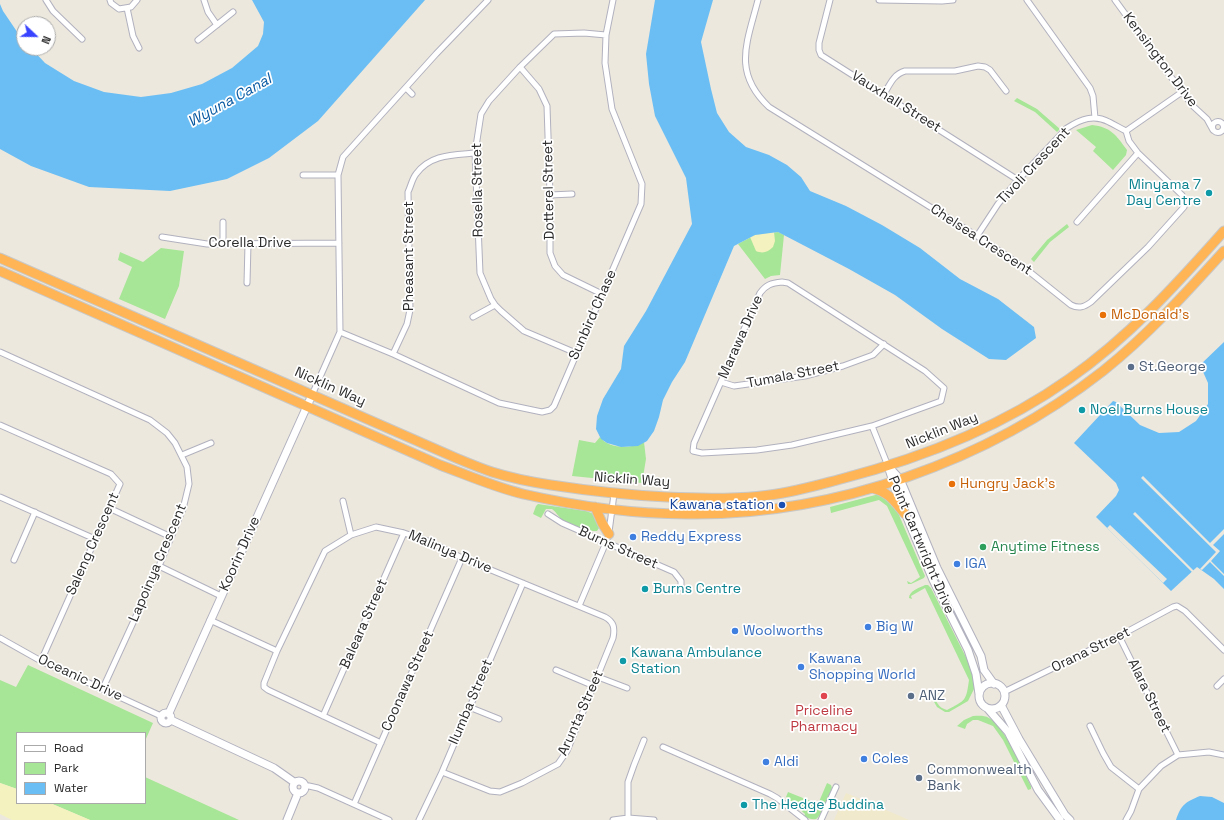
<!DOCTYPE html>
<html>
<head>
<meta charset="utf-8">
<style>
	body { margin:0 }
	#map { position:relative; width:1224px; height:820px; overflow:hidden; background:#ede8dd; font-family:"Space Grotesk",sans-serif }
	canvas { display:block }
	.legend { position:absolute; left:16px; top:732px; width:130px; height:72px; box-sizing:border-box; background:#fff; border:1px solid #aaa; margin:0; padding:5px 7px; list-style:none; font-size:12px; color:#2b2b2b }
	.legend li { display:flex; align-items:center; gap:8px; height:20px }
	.legend b { width:20px; border:1px solid #aaa }
	.north { position:absolute; left:16px; top:16px; width:40px; height:40px; box-sizing:border-box; background:#fff; border:1px solid #aaa; border-radius:50%; rotate:112deg; font-size:11px; font-weight:700; line-height:16px; text-align:center; color:#2b2b2b }
	.north::after { content:''; display:block; margin:auto; width:14px; height:18px; background:#3843ff; clip-path:polygon(50% 0,100% 100%,50% 72%,0 100%) }
</style>
</head>
<body>
<div id="map">
<canvas width="1224" height="820"></canvas>
<ul class="legend">
<li><b style="height:5px;background:#fff"></b>Road</li>
<li><b style="height:11px;background:#a7e697"></b>Park</li>
<li><b style="height:11px;background:#6bbef4"></b>Water</li>
</ul>
<div class="north">N</div>
</div>
<script>
const c = document.querySelector('canvas').getContext('2d');
c.lineJoin = 'round';
function fillPath(path, color) { c.fillStyle = color; c.fill(path, 'evenodd'); }
function strokePath(path, color, width, dash) { c.strokeStyle = color; c.lineWidth = width; c.lineCap = dash ? 'butt' : 'round'; c.setLineDash(dash || []); c.stroke(path); }
function drawText(font, color, halo, rows, align = 'center') {
  c.font = font + ' "Space Grotesk",sans-serif'; c.lineWidth = 3.5; c.setLineDash([]); c.textBaseline = 'middle'; c.strokeStyle = halo; c.fillStyle = color; for (const [text, x, y, turn = 0] of rows) {
    c.save(); c.translate(x, y); c.rotate((+turn || 0) * Math.PI / 180); c.textAlign = isNaN(turn) ? turn : align; if (halo) c.strokeText(text, 0, 0); c.fillText(text, 0, 0); c.restore();
  }
}
fillPath(new Path2D(`
	M846,793L865,801L909,820H834Z`), '#f0e9cb');
fillPath(new Path2D(`
	M1017,98L1037,109L1060,129L1057,132L1035,112L1014,101Z
	M1092,125C1111,127 1116,135 1127,150L1126,155L1113,170L1093,151L1096,147L1076,130Z
	M1067,224L1069,227L1050,242L1034,262L1031,259L1047,240Z
	M778,232L784,235L780,275L771,276L765,279L738,244L755,235Z
	M161,248L184,251L179,286L165,319L119,299L132,267L118,260L120,252L143,262Z
	M600,437C608,449 632,449 644,442L646,459L642,483L572,476L579,440L595,443Z
	M879,494H883L896,508L925,576L924,578L911,584H908L907,581L911,583L920,577L887,506L879,500L831,513L830,507Z
	M538,504L586,511L594,514L600,524L599,528L597,531C590,532 569,526 563,521C559,517 556,512 552,509H546L541,518L533,514L536,506Z
	M925,585H928L931,588L970,665L974,681V689L968,701L949,712H945L937,707L929,693C938,698 935,707 947,710C966,700 966,701 969,680L925,588L911,596L912,599L909,598C909,591 919,588 925,585Z
	M28,665L153,723L145,741V733H17V789L0,783V680L16,687Z
	M973,716C978,716 984,715 989,718C1004,725 1023,770 1031,786V789L1028,790L1003,740L993,726L978,720H973L967,724L965,729L957,726L964,720Z
	M145,777L239,820H90L50,803H145Z
	M827,783L831,785L832,788C829,794 822,816 816,819C812,820 807,818 804,816L805,814L786,797L788,792L818,804Z`), '#a7e697');
fillPath(new Path2D(`
	M774,232L775,241L773,247C768,252 763,254 756,251L750,237L755,235Z
	M0,783L17,789V803H50L90,820H12L0,814Z`), '#f4f2be');
fillPath(new Path2D(`
	M252,0H425L318,121L269,158L227,179L170,191L89,187L31,166L0,149V4L3,11L24,42V48H31L45,63L74,81L104,92L141,97L171,93L202,84L232,68L258,46L263,34L264,22Z
	M655,0H713L701,42L711,89L717,113L729,132L746,147L769,155L787,165L801,177L810,191L846,206L882,225L920,248L960,279L998,299L1034,327L1036,338L1006,360L989,359L942,329L895,295L849,269L778,232L755,235L734,246L685,362L672,382L663,400L659,417L654,431L647,441L638,446L621,447L607,443L601,439L596,429L597,416L603,399L621,369L624,346L646,311L692,224L686,178L655,116L649,84L646,54Z
	M1224,342V589L1214,579L1197,567L1171,591L1096,517L1116,496L1119,490L1116,483L1074,443L1113,401L1116,402L1140,425L1159,433L1179,432L1196,421L1208,404V383L1200,365Z
	M1200,796L1212,797L1224,803V820H1176C1181,805 1185,802 1200,796Z`), '#6bbef4');
fillPath(new Path2D(`
	M1143,476L1210,543L1224,529V534L1213,545L1220,551L1211,561L1224,574V576L1210,562L1202,570L1200,569L1216,552L1141,478Z
	M1135,512L1194,571L1192,572L1133,514Z
	M1110,525L1167,579L1163,583L1107,528Z`), '#ede8dd');
const street = new Path2D(`
	M46,0L53,11L82,39
	M110,0L111,3L119,9L131,7L137,0
	M204,0L208,12L217,25
	M758,0C747,43 732,72 769,107L977,236L1026,269L1071,305C1079,309 1084,307 1091,302L1148,247L1184,207L1185,202L1182,195L1138,153L1129,141L1126,131
	M830,0L819,43V50L821,55L1018,180
	M879,0L942,1L953,0
	M1027,0L1090,88L1093,96L1095,118
	M1115,0L1182,92L1194,107L1207,119L1213,130
	M127,8L133,36L139,48
	M198,40L233,12
	M520,67L539,89L547,106L550,195V253L555,266L563,275L602,294
	M406,88L412,94
	M884,94C890,84 894,74 905,71H955L978,66L985,67L990,70L1006,91
	M1212.5 127a5.5 5.5 0 1 1 11 0a5.5 5.5 0 1 1-11 0Z
	M1126,131L1182,92
	M303,175H338
	M550,195L572,194
	M1077,222L1138,153
	M977,236L998,204L1018,180L1067,128C1081,119 1094,114 1109,122C1115,125 1120,128 1126,131
	M162,237L207,244L339,243
	M223,244V222
	M782,282L788,283L925,371L944,388L941,401L872,426L792,445L757,450L702,453L693,451L694,443L760,293C766,285 771,283 782,282Z
	M247,283L248,244
	M473,317L495,305
	M340,332L393,354L499,403L542,412L550,410L554,406L641,204L642,184L612,109L605,63L606,35L613,0
	M0,352L150,420L167,433L175,443L187,467L189,484L183,509L159,566L103,688
	M576,353L524,331L501,311L495,305L491,299L480,273L475,153L481,114L489,101L520,67L554,34L584,33L606,35
	M393,354L407,324L410,310L408,192C411,186 412,179 416,174C430,154 454,155 475,153
	M721,382L734,386L805,376L843,366L873,355L884,344
	M312,395L340,332L338,175L343,157L436,54L488,0
	M0,425L111,474L120,484L41,661
	M872,426L888,466
	M182,455L211,443
	M0,497L95,539
	M343,501L351,535
	M109,508L171,537
	M548,514L562,523L674,572L681,581V588
	M609,532L614,494
	M14,560L35,512
	M159,566L221,596
	M579,606L607,540
	M210,620L277,651
	M1119,636L1178,755
	M0,638L41,661L161,716
	M556,670L594,686
	M598,677L627,688
	M1217,686L1224,679
	M1004,692L1119,636L1173,607L1177,606L1185,611L1224,650
	M469,707L499,719
	M323,716L404,533
	M1090,726L1103,753L1111,767L1139,789
	M381,743L268,690L264,687V683L277,651L325,551L351,535L376,527L404,533L431,542L462,558L605,617C614,622 615,628 613,638L567,751L558,764L522,783L500,792L490,791L442,772
	M663,747L770,794L777,798L805,820
	M305,786H309L318,788L389,820
	M354,804L462,558
	M628,818V782L634,765L644,740
	M419,820L442,772L523,583
	M613,820L628,818L654,820
	M821,820L836,787
	M1126,820L1131,811L1139,789L1161,766L1178,755L1209,752L1224,755`);
const secondary = new Path2D(`
	M888,466L896,491L933,580L968,650L976,674L979,694
	M889,467L900,479L937,568L981,656L984,670L994,684
	M979 696a13 13 0 1 1 26 0a13 13 0 1 1-26 0Z
	M1001,705L1019,739L1065,815L1070,820
	M988,709L1008,732L1038,790L1060,820
	M161 718a5 5 0 1 1 10 0a5 5 0 1 1-10 0Z
	M169,713L312,395
	M171,720L274,768L294,782
	M293 787a6 6 0 1 1 12 0a6 6 0 1 1-12 0Z
	M287,820L298,793`);
const highway = new Path2D(`
	M0,258L456,458C468,463 480,468 492,472C511,478 531,482 551,485C590,491 627,495 667,497C701,498 735,500 770,495C794,492 818,485 841,479C922,458 1000,428 1069,379C1129,337 1176,285 1224,231
	M0,271L440,465C467,475 494,487 523,494C576,506 632,514 687,514C834,516 988,461 1103,371C1148,335 1186,293 1224,251
	M872,488C889,492 894,501 905,514
	M595,507L602,523L609,534`);
strokePath(street, '#b1b1bf', 7);
strokePath(secondary, '#b1b1bf', 9);
strokePath(highway, '#c8c8c8', 11);
strokePath(street, '#fff', 5);
strokePath(secondary, '#fff', 7);
strokePath(highway, '#ffb556', 9);
for (const [x, y, r, color] of [
	[1209,193,4,"#0f9aa8"],
	[1103,315,4,"#e8710a"],
	[1131,367,4,"#5c6f8a"],
	[1082,410,4,"#0f9aa8"],
	[952,484,4,"#e8710a"],
	[782,505,4,"#1a4fb4"],
	[633,537,4,"#3f7fe0"],
	[983,547,4,"#2e9e5b"],
	[957,564,4,"#3f7fe0"],
	[645,589,4,"#0f9aa8"],
	[868,627,4,"#3f7fe0"],
	[735,631,4,"#3f7fe0"],
	[623,661,4,"#0f9aa8"],
	[801,667,4,"#3f7fe0"],
	[824,696,4,"#e0444e"],
	[911,696,4,"#5c6f8a"],
	[864,759,4,"#3f7fe0"],
	[766,762,4,"#3f7fe0"],
	[919,778,4,"#5c6f8a"],
	[744,805,4,"#0f9aa8"]
]) { const dot = new Path2D(); dot.arc(x, y, r, 0, 2 * Math.PI); c.fillStyle = color; c.fill(dot); strokePath(dot, '#fff', 1.5); }
drawText('14px', '#2b2b2b', '#fff', [
	["Kensington Drive",1160,60,53],
	["Vauxhall Street",896,102,32],
	["Tivoli Crescent",1034,166,-47],
	["Rosella Street",478,190,-91],
	["Dotterel Street",549,190,-91],
	["Chelsea Crescent",981,240,33],
	["Corella Drive",250,243],
	["Pheasant Street",409,256,-90],
	["Sunbird Chase",593,315,-66],
	["Marawa Drive",741,337,-66],
	["Tumala Street",793,375,-11],
	["Nicklin Way",330,387,24],
	["Nicklin Way",942,431,-22],
	["Nicklin Way",632,480,4],
	["Saleng Crescent",93,544,-66],
	["Point Cartwright Drive",921,545,67],
	["Burns Street",618,548,24],
	["Malinya Drive",450,552,23],
	["Koorin Drive",240,554,-66],
	["Lapoinya Crescent",158,563,-67],
	["Baleara Street",364,624,-66],
	["Orana Street",1091,650,-26],
	["Oceanic Drive",80,678,25],
	["Coonawa Street",408,681,-66],
	["Alara Street",1149,696,64],
	["Ilumba Street",471,702,-67],
	["Arunta Street",581,713,-66]
]);
drawText('14px', '#0d838f', '#fff', [
	["Minyama 7",1201,185,"right"],
	["Day Centre",1201,201,"right"],
	["Noel Burns House",1090,410],
	["Burns Centre",653,589],
	["Kawana Ambulance",631,653],
	["Station",631,669],
	["The Hedge Buddina",752,805]
], 'left');
drawText('14px', '#c56008', '#fff', [
	["McDonald's",1111,315],
	["Hungry Jack's",960,484]
], 'left');
drawText('14px', '#4e5e75', '#fff', [
	["St.George",1139,367],
	["ANZ",919,696],
	["Commonwealth",927,770],
	["Bank",927,786]
], 'left');
drawText('14px', '#164399', '#fff', [
	["Kawana station",774,505]
], 'right');
drawText('14px', '#366cbe', '#fff', [
	["Reddy Express",641,537],
	["IGA",965,564],
	["Big W",876,627],
	["Woolworths",743,631],
	["Kawana",809,659],
	["Shopping World",809,675],
	["Coles",872,759],
	["Aldi",774,762]
], 'left');
drawText('14px', '#27864d', '#fff', [
	["Anytime Fitness",991,547]
], 'left');
drawText('14px', '#be3a42', '#fff', [
	["Priceline",824,711],
	["Pharmacy",824,727]
]);
drawText('italic 15px', '#0859a2', '#fff', [
	["Wyuna Canal",230,101,-29]
]);
</script>
</body>
</html>
